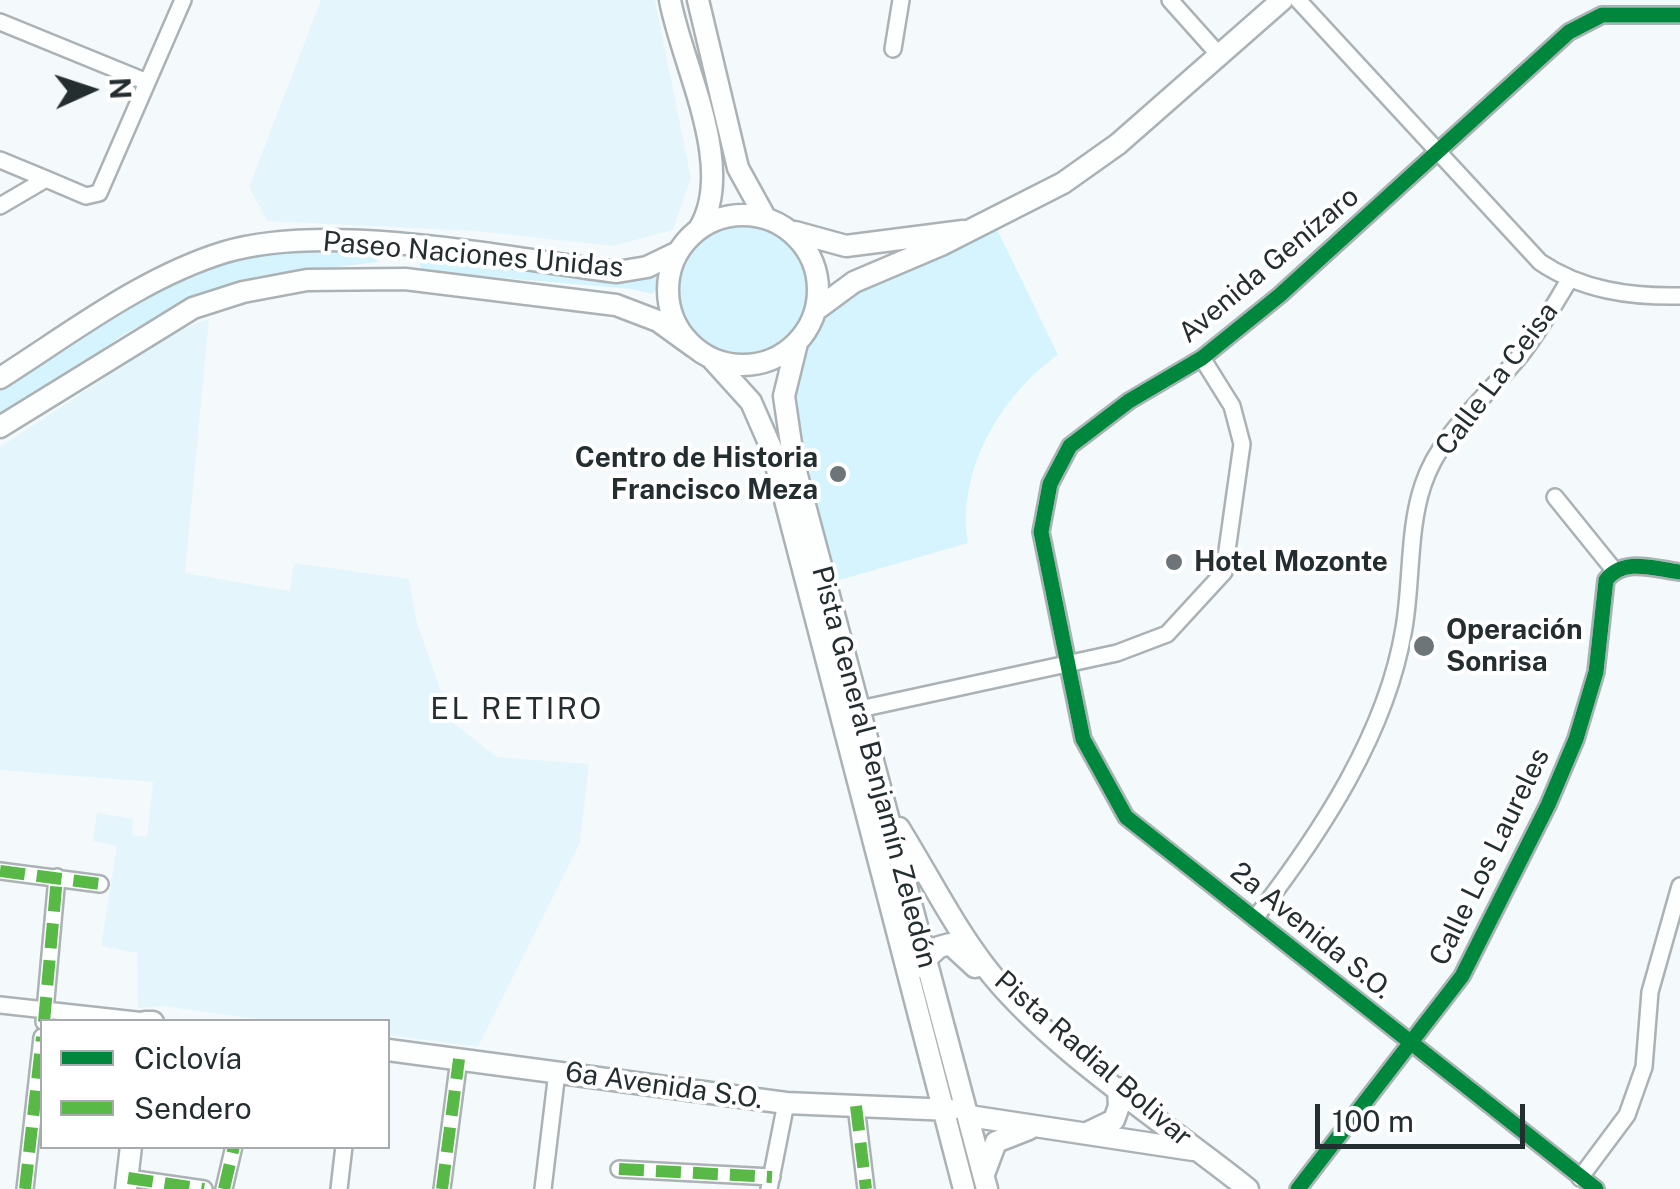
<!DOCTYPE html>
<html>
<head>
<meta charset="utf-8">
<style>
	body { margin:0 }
	#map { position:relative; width:1680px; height:1189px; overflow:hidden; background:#f4fafb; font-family:"Public Sans",sans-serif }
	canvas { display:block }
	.legend { position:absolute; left:40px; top:1019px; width:350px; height:130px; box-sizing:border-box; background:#fff; border:2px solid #a7abad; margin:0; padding:12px 18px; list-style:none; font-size:30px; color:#242e31 }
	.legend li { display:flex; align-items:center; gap:20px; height:50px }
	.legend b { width:50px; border:2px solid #a7abad }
	.north { position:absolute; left:40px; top:40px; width:100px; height:100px; -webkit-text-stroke:8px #fff; paint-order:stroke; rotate:87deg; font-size:28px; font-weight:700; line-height:40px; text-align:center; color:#242e31 }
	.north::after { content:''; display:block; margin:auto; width:35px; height:45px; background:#242e31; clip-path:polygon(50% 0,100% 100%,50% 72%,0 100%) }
	.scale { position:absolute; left:1315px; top:1104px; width:210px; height:45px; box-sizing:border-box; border:5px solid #242e31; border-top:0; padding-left:12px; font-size:30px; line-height:35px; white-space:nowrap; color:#242e31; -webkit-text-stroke:8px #fff; paint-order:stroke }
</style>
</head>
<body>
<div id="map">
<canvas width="1680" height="1189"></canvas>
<ul class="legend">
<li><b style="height:12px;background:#00873e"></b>Ciclovía</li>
<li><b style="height:12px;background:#58b947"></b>Sendero</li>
</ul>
<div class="north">N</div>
<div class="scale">100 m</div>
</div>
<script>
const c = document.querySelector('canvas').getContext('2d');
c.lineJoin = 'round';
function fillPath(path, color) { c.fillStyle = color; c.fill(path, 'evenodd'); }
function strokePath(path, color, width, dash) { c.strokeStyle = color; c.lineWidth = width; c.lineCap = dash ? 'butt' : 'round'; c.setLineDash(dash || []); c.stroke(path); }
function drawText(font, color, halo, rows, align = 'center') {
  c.font = font + ' "Public Sans",sans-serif'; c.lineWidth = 8; c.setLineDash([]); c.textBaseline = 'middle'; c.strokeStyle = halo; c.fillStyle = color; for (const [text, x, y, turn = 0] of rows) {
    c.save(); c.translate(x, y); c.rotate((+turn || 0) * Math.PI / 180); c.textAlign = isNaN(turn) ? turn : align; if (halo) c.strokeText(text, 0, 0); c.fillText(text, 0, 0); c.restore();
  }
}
fillPath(new Path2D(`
	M321,0H655L691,178L673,230L613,246L476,231L267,221L249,187Z
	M209,319L185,573L290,591L294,563L409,579L417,623L452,722L497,757L589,764L580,843L478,1047L388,1035V1022H279L162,1006L138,1008L137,953L101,946L117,846L93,841L97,813L133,819L132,835L147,837L153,782L0,770V447L176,331Z`), '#e4f6fc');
fillPath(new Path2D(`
	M992,219L1058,355C1001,395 956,471 968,543L826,584C807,504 758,383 815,311C827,297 965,233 992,219Z
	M678 290a65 65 0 1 1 130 0a65 65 0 1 1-130 0Z
	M300,247L375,255L378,262L255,277L203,294L124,334L24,406L0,417V388L144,293L224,260Z
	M423,260L636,280L656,273L657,288L652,294L631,289L423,271L419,265Z`), '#d5f4fd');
const street = new Path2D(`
	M1170,0L1220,56
	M1298,0L1540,262C1581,290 1630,297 1680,296
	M0,22L147,82
	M893,49L901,0
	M0,160L46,179
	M0,206L46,179L86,196L99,193L183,0
	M1555,497L1614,570
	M860,709L1117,653L1167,634L1224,572L1242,444L1232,406L1202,358
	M0,871L100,884
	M1256,917C1320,834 1387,733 1404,628C1412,582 1408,529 1423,485C1440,432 1490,394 1523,352C1540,330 1554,305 1568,282
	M0,1005L145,1021
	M44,1022L57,877
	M856,1106L866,1189
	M619,1169L772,1177
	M128,1178L204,1189
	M1580,1178L1627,1115L1644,1067L1650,992L1680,886
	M25,1189L42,1037
	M224,1189L234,1146
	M339,1189L344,1146
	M442,1189L459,1059
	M543,1189L557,1072
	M769,1189L786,1103
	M1298,1189L1462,976L1548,805L1576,739L1596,672L1606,580C1624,557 1654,569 1680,572
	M1596,1189L1126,817L1083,739L1041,532L1050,484L1070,446L1129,401L1202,358L1280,295L1569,32L1602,15H1680`);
const secondary = new Path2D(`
	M670,0C682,66 737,167 699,229
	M698,0L738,168L765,217
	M668 290a75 75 0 1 1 150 0a75 75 0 1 1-150 0Z
	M795,232L846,246L963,231
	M816,310L854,282L941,245L1063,183L1118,144L1282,0
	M797,343L784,396L794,464L987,1189
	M713,360L751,402L772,450L964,1189
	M0,378C71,333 143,277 225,252C331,221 505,258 617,272L647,267L676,253
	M0,427L193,308L243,292L307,280L405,279L616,305L658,321L694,347
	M899,828C927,873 952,923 984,965C1046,1047 1167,1124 1248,1189
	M917,967L939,947L950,944L975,967
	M145,1022H153
	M388,1050L786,1103L951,1110
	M969,1116L1193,1150
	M1087,1133L1114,1120L1119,1106L1118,1088
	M984,1174L996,1142L1029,1129
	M126,1189L131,1146`);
strokePath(street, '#abb2b5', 20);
strokePath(secondary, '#abb2b5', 25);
strokePath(street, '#fdfefe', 15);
strokePath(secondary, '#fdfefe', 20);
strokePath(new Path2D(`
	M0,871L100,884
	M44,1022L57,877
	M856,1106L866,1189
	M619,1169L772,1177
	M128,1178L204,1189
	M25,1189L42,1037
	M224,1189L234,1146
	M442,1189L459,1059`), '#58b947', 12, [25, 12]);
strokePath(new Path2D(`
	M1298,1189L1462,976L1548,805L1576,739L1596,672L1606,580C1624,557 1654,569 1680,572
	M1596,1189L1126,817L1083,739L1041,532L1050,484L1070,446L1129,401L1202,358L1280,295L1569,32L1602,15H1680`), '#00873e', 15);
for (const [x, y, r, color] of [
	[838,474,10,"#6d7578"],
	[1174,562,10,"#6d7578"],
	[1424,646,12,"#6d7578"]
]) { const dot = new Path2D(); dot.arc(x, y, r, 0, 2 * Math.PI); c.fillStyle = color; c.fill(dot); strokePath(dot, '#fff', 4); }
drawText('28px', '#242e31', '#fff', [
	["Paseo Naciones Unidas",473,255,5],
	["Avenida Genízaro",1269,265,-40],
	["Calle La Ceisa",1497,379,-53],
	["Pista General Benjamín Zeledón",874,767,75],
	["Calle Los Laureles",1490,857,-64],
	["2a Avenida S.O.",1311,931,39],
	["Pista Radial Bolivar",1093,1059,41],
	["6a Avenida S.O.",664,1086,8]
]);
drawText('bold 28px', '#242e31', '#fff', [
	["Centro de Historia",818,458,"right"],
	["Francisco Meza",818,490,"right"],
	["Hotel Mozonte",1194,562],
	["Operación",1446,630],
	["Sonrisa",1446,662]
], 'left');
c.letterSpacing = '2.5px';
drawText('30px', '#242e31', '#fff', [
	["EL RETIRO",517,710]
]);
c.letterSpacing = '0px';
</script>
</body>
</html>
